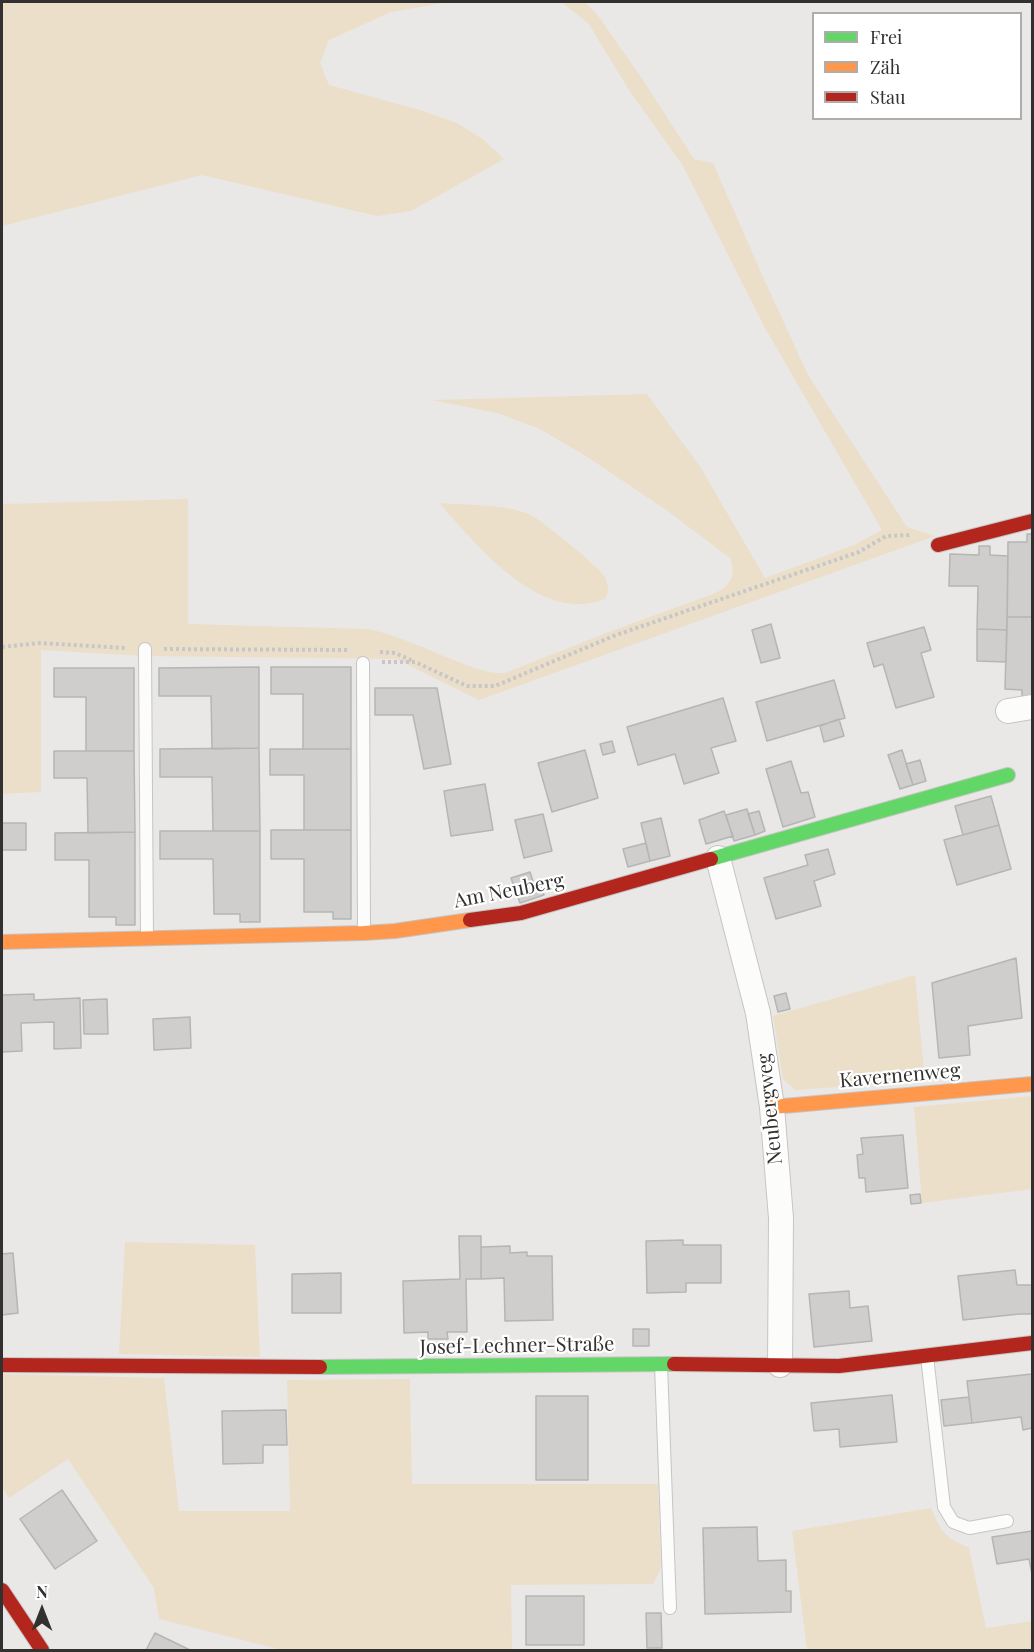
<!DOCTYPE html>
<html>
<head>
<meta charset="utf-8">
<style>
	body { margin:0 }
	#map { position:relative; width:1034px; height:1652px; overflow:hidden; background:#e9e8e6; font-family:"Playfair Display",serif }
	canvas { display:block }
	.frame { position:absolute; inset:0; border:3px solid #323130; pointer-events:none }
	.legend { position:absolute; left:812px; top:12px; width:210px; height:108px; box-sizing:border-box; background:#fff; border:2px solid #adadac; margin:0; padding:8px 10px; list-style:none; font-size:18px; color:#323130 }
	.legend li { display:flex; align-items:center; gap:12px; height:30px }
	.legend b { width:30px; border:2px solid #adadac }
	.north { position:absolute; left:12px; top:1580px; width:60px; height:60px; -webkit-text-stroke:4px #fff; paint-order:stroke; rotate:0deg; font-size:16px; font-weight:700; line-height:24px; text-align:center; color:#323130 }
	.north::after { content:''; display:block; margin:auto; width:21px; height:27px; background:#323130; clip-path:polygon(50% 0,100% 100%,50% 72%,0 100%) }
</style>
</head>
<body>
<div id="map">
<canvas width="1034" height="1652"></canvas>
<div class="frame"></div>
<ul class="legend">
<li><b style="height:8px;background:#63d668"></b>Frei</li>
<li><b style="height:8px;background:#ff974d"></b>Zäh</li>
<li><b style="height:8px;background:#b3261e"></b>Stau</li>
</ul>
<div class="north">N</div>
</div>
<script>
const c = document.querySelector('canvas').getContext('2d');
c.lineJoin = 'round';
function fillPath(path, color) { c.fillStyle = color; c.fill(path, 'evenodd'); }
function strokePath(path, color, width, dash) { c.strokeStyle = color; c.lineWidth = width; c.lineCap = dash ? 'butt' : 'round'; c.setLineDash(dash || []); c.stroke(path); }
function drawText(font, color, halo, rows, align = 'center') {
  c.font = font + ' "Playfair Display",serif'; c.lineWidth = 4.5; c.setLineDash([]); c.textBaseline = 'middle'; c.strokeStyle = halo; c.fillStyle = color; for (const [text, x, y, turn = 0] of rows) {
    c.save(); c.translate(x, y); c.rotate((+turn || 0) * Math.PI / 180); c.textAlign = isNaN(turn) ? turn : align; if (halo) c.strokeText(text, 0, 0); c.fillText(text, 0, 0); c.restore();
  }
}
fillPath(new Path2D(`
	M2,2H449L391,12L329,40L320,63L329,85L420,110L457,123L484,140L504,159L411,211L377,216L202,175L2,226Z
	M561,2H585L597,14L643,80L694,159L713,163L763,277L808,375L907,527L935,536L479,700L396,659L144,656L41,650V792L2,794V504L188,499V624L368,629C397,635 424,648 451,659C469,666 486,674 505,673L614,630L713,594C731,586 736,577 730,558L666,510L586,456L538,428L497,413L432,400L647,394L701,468L765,578L854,545L882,530L765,328L683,166L629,90L588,23Z
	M439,503C465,505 508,504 531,515C541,520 602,569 605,577C609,586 609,591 605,599C540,625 477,545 439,503Z
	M915,975L925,1081L795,1090L783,1079L773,1016Z
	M1032,1096V1189L922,1203L914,1107Z
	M125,1242L255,1245L260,1357L119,1354Z
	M2,1374L164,1378L179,1511H290L287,1380L410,1379L412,1484H658L661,1568L653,1584L511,1585L512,1650H282L159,1619L154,1588L68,1459L9,1498L2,1488Z
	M931,1508C942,1534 944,1536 969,1548L986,1628L1032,1621V1650H807L792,1531Z`), '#ebdfca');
const building = new Path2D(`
	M1027,534H1032V617H1007L1008,542H1027Z
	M979,546H990V555L1008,556L1007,630L977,629L978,586H949L950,554L979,555Z
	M1007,617H1032V700L1022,699V690L1005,689Z
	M771,624L780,658L761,663L752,630Z
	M924,627L931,650L921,653L934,697L896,708L883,664L874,667L867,643Z
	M977,629L1007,630L1006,662L977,661Z
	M259,667V748L212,749L211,696H159V668Z
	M271,667H351V749H303V694H271Z
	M54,668H134V751H86V697H54Z
	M834,680L845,718L767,741L756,702Z
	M375,688H437L451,764L424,769L413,715H375Z
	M723,698L736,741L711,748L719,773L684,784L675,754L638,765L627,727Z
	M839,719L844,736L824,742L820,726Z
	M612,741L615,752L603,755L600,744Z
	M259,748L260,831H213L212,777H160V749Z
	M270,749H351V830H304V775H270Z
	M585,750L598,798L552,812L538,763Z
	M902,750L913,785L900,789L888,755Z
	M54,751H134L135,832L88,833L87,778H54Z
	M920,760L926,781L913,785L906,764Z
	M791,761L801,793L808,792L815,817L783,827L766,769Z
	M485,784L493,830L451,836L444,791Z
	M991,796L999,825L963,835L955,806Z
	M747,809L755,835L734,841L726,815Z
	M724,811L733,836L706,844L699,820Z
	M759,811L765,831L755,835L748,814Z
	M543,814L552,851L524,858L515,820Z
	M661,818L670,856L650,861L641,823Z
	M2,823H26V850H2Z
	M999,825L1011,869L957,885L944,840Z
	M271,830H351V919H333V912H304V859H271Z
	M160,831H260V922H240V914H214L213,859H160Z
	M135,832V925H116V917H89V860H55V833Z
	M646,843L650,861L628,867L623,849Z
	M828,849L835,874L814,881L821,906L776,919L764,878L808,865L805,855Z
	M530,872L534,884L540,882L544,895L520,903L511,878Z
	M1016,958L1022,1018L968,1026L970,1055L939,1058L932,983Z
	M786,993L790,1009L778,1012L774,996Z
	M34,994V1000L80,998L81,1048L54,1049V1022L21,1023L22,1051L2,1052V995Z
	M107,999L108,1034H84L83,1000Z
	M190,1017L191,1048L154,1050L153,1019Z
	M903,1135L908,1188L866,1192L865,1178H859L857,1155L863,1154L861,1138Z
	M920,1194L921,1203L911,1204L910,1195Z
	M459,1236H481V1279H466L467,1332H447L448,1339H428V1332L404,1333L403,1281L460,1279Z
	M683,1240V1245H721V1283H686V1292L647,1293L646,1241Z
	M510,1246V1253L527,1252V1256H552L553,1320L505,1321L504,1278L481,1279V1247Z
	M13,1253L18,1313L2,1315V1254Z
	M1015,1270L1017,1285H1032V1314H1019L963,1320L958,1276Z
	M341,1273V1313H292V1274Z
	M849,1291L850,1308L868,1306L872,1341L814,1347L809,1294Z
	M633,1329H649V1346H633Z
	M1032,1374V1428L1023,1430L1021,1417L972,1423L967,1381Z
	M892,1395L897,1442L840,1447L839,1429L814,1431L811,1403Z
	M536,1396H588V1480H536Z
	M969,1397L972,1423L944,1426L941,1400Z
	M286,1410L287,1445H263V1463L223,1464L222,1411Z
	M62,1490L97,1541L55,1569L20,1519Z
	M757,1527L758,1561L786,1560V1591H791V1612L705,1614L703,1528Z
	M1032,1531V1574L1029,1559L997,1564L992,1537Z
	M526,1596H584V1645H526Z
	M646,1613H661L662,1648H647Z
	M155,1633L190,1650H146Z`);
fillPath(building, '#cfcecd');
strokePath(building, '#b5b5b3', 1.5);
const lane = new Path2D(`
	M145,649L147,938
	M363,663L364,932
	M927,1356L944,1507L953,1522L969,1528L1007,1521
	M661,1365L670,1608`);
const street = new Path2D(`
	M1008,711L1032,707
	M718,858L758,1013L772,1107L781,1218L780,1365`);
const fast = new Path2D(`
	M711,859L1008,775
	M320,1367L674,1364`);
const slow = new Path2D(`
	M2,942L364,933L395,931L470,920
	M772,1107L1032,1084`);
const jam = new Path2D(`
	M938,545L1032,521
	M470,920L521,913L711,859
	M674,1364L839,1366L1032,1343
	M2,1365L320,1367
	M2,1590L42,1650`);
strokePath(lane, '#c5c5c3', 14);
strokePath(street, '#c5c5c3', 26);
strokePath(fast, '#c5c5c3', 16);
strokePath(slow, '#c5c5c3', 16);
strokePath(jam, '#c5c5c3', 16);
strokePath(new Path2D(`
	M2,647L40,643L126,648
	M164,649L348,650
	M380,652L395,653L413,661
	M382,662H415L467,686H495L616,635L859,552L886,536L911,535`), '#c7c7c7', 4, [3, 3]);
strokePath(lane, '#fcfcfb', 12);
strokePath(street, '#fcfcfb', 24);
strokePath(fast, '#63d668', 14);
strokePath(slow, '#ff974d', 14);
strokePath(jam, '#b3261e', 14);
drawText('20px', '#323130', '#fff', [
	["Am Neuberg",509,891,-11],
	["Kavernenweg",900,1076,-5],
	["Neubergweg",770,1109,-96],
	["Josef-Lechner-Straße",517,1346,-1]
]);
</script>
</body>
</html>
